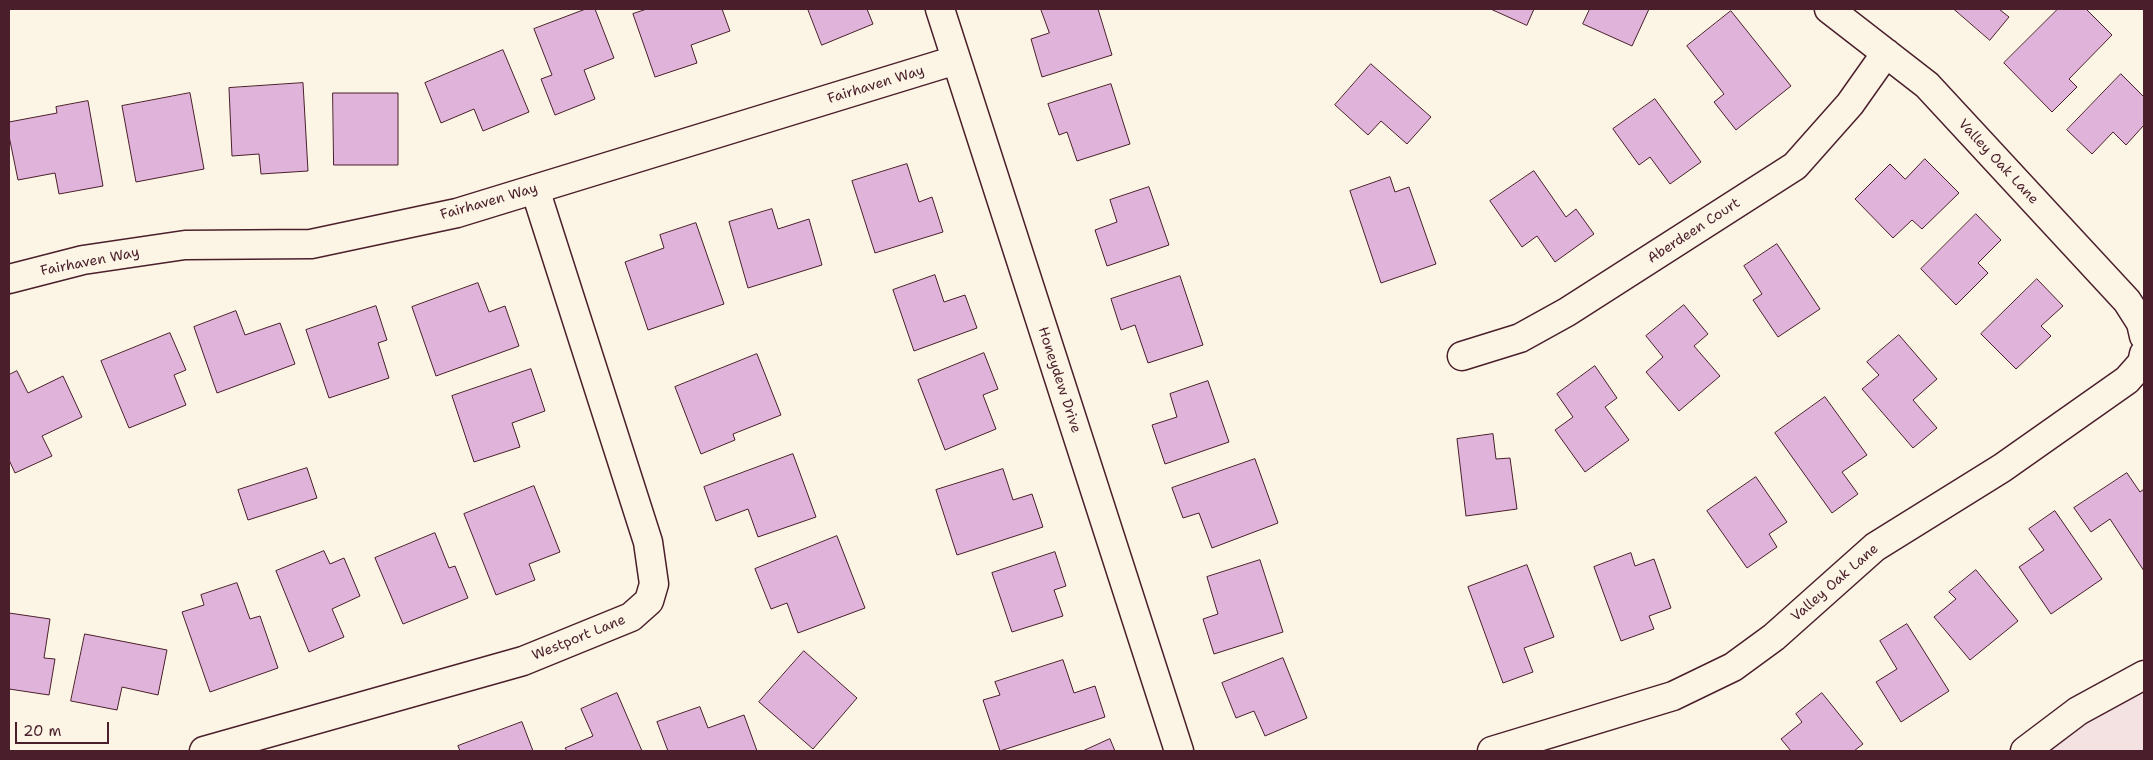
<!DOCTYPE html>
<html>
<head>
<meta charset="utf-8">
<style>
	body { margin:0 }
	#map { position:relative; width:2153px; height:760px; overflow:hidden; background:#fcf5e5; font-family:"Shantell Sans",sans-serif }
	canvas { display:block }
	.frame { position:absolute; inset:0; border:10px solid #4a1f2b; pointer-events:none }
	.scale { position:absolute; left:15px; top:722px; width:94px; height:22px; box-sizing:border-box; border:2px solid #4a1f2b; border-top:0; padding-left:6px; font-size:15px; line-height:18px; white-space:nowrap; color:#4a1f2b; -webkit-text-stroke:4px #fcf5e5; paint-order:stroke }
</style>
</head>
<body>
<div id="map">
<canvas width="2153" height="760"></canvas>
<div class="frame"></div>
<div class="scale">20 m</div>
</div>
<script>
const c = document.querySelector('canvas').getContext('2d');
c.lineJoin = 'round';
function fillPath(path, color) { c.fillStyle = color; c.fill(path, 'evenodd'); }
function strokePath(path, color, width, dash) { c.strokeStyle = color; c.lineWidth = width; c.lineCap = dash ? 'butt' : 'round'; c.setLineDash(dash || []); c.stroke(path); }
function drawText(font, color, halo, rows, align = 'center') {
  c.font = font + ' "Shantell Sans",sans-serif'; c.lineWidth = 4; c.setLineDash([]); c.textBaseline = 'middle'; c.strokeStyle = halo; c.fillStyle = color; for (const [text, x, y, turn = 0] of rows) {
    c.save(); c.translate(x, y); c.rotate((+turn || 0) * Math.PI / 180); c.textAlign = isNaN(turn) ? turn : align; if (halo) c.strokeText(text, 0, 0); c.fillText(text, 0, 0); c.restore();
  }
}
fillPath(new Path2D(`
	M2144,687V751H2047L2086,716Z`), '#f4e2e2');
const building = new Path2D(`
	M586,9H595L614,58L584,70L595,99L555,115L541,79L552,75L534,29Z
	M647,9H722L730,31L691,45L697,63L655,77L633,14Z
	M808,9H867L873,24L822,45Z
	M1041,9H1098L1112,55L1042,77L1031,39L1049,33Z
	M1491,9H1534L1527,25Z
	M1590,9H1649L1632,46L1583,24Z
	M1954,9H1999L2009,17L1990,40Z
	M2058,9H2086L2112,35L2069,79L2077,87L2052,112L2004,63Z
	M1731,11L1791,86L1736,130L1714,102L1724,94L1687,46Z
	M503,50L529,112L483,131L474,109L441,123L425,83Z
	M1371,64L1431,117L1407,144L1381,121L1368,135L1335,105Z
	M2121,74L2144,97V125L2126,145L2113,132L2092,154L2067,130Z
	M303,83L308,171L261,174L259,154L232,156L229,88Z
	M1111,84L1130,144L1077,161L1067,132L1059,135L1048,104Z
	M190,93L204,169L136,182L122,106Z
	M333,93H398V165H334Z
	M1655,99L1701,162L1670,184L1650,157L1639,165L1613,129Z
	M88,101L103,186L59,194L55,173L18,180L9,136V122L57,113L56,107Z
	M1925,159L1959,193L1922,229L1912,220L1893,238L1855,199L1890,164L1905,179Z
	M907,164L919,202L932,197L943,232L875,253L852,181Z
	M1534,171L1566,217L1576,209L1594,234L1555,262L1537,236L1522,247L1490,201Z
	M1390,177L1395,192L1409,187L1436,264L1381,283L1350,191Z
	M1149,187L1169,245L1107,266L1095,230L1117,222L1110,200Z
	M772,209L778,229L809,219L822,265L748,288L729,222Z
	M1976,214L2001,240L1978,263L1988,273L1956,305L1921,269Z
	M696,223L724,304L648,330L625,262L664,248L660,235Z
	M1777,244L1820,309L1778,337L1753,300L1762,294L1744,266Z
	M935,275L944,302L965,295L977,328L914,351L893,290Z
	M1180,276L1203,345L1148,363L1135,325L1121,330L1111,299Z
	M2037,279L2063,306L2041,326L2051,336L2016,369L1981,334Z
	M478,283L489,312L505,306L519,346L436,376L412,307Z
	M1684,305L1708,334L1694,346L1720,376L1679,411L1646,372L1663,357L1646,336Z
	M376,306L387,340L378,343L389,378L329,398L306,330Z
	M236,311L245,335L280,323L295,364L217,393L194,327Z
	M170,333L186,370L174,375L186,405L129,428L101,361Z
	M1899,335L1937,379L1913,400L1937,428L1913,448L1862,389L1879,375L1867,362Z
	M984,353L998,389L983,395L996,429L945,450L918,380Z
	M757,354L781,415L733,434L735,440L701,454L675,387Z
	M1595,366L1617,398L1605,407L1629,440L1585,472L1555,430L1573,417L1557,394Z
	M531,369L545,411L512,423L520,447L474,462L452,396Z
	M17,371L28,393L63,376L82,417L42,436L52,456L15,473L9,460V375Z
	M1208,381L1229,442L1165,464L1152,425L1177,417L1170,394Z
	M1825,397L1867,455L1842,472L1858,494L1832,513L1775,433Z
	M1493,434L1496,459L1510,458L1517,509L1466,516L1457,439Z
	M793,454L816,517L758,537L748,509L716,521L704,487Z
	M1255,459L1278,523L1212,548L1199,513L1183,518L1172,488Z
	M307,468L317,498L248,520L238,490Z
	M1003,469L1013,500L1032,494L1043,527L957,555L936,490Z
	M2127,473L2140,492L2144,489V571L2110,519L2091,532L2074,508Z
	M1756,477L1787,522L1769,534L1777,547L1747,568L1707,511Z
	M534,486L560,552L529,564L535,580L496,595L464,514Z
	M2055,511L2102,579L2051,614L2019,567L2044,550L2029,529Z
	M435,533L449,568L455,566L468,598L403,624L375,558Z
	M837,536L865,608L798,633L787,603L771,609L755,569Z
	M324,551L330,564L344,558L360,596L332,609L344,637L309,652L276,571Z
	M1055,552L1066,586L1054,590L1063,616L1012,632L992,573Z
	M1631,553L1635,566L1654,559L1671,608L1649,616L1654,629L1621,641L1594,567Z
	M1260,560L1283,632L1214,654L1203,619L1218,614L1207,577Z
	M1527,565L1554,637L1524,648L1533,672L1503,683L1468,587Z
	M1976,570L2018,621L1970,660L1934,617L1956,599L1949,592Z
	M237,583L250,619L260,616L278,668L210,692L182,612L204,605L201,595Z
	M9,613L50,619L44,658L55,659L49,695L9,689Z
	M1907,624L1949,691L1901,722L1876,682L1897,669L1880,641Z
	M85,634L167,650L158,695L122,687L117,710L71,701Z
	M804,651L857,698L813,749L759,702Z
	M1283,658L1307,718L1265,736L1254,711L1236,718L1222,683Z
	M1063,660L1074,693L1095,686L1105,717L1000,751L983,700L1000,695L995,682Z
	M617,693L642,751H567L565,748L593,736L581,709Z
	M1822,693L1863,744L1854,751H1791L1781,739L1802,722L1796,714Z
	M700,707L708,728L744,715L757,751H668L657,722Z
	M522,722L533,751H460L458,746Z
	M1110,739L1115,751H1083Z`);
fillPath(building, '#e0b4da');
strokePath(building, '#4a1f2b', 1);
const street = new Path2D(`
	M940,9L1179,751
	M1829,9L1927,85L2127,301L2141,323L2144,336
	M9,279L83,260L185,245L311,244L457,213L956,60
	M1462,356L1520,338L1567,312L1795,166L1850,104L1886,53
	M204,751L523,661L631,617L649,601L654,584L648,542L535,189
	M1492,751L1673,696L1733,667L1774,637L1875,547L2002,468L2127,380L2142,363L2144,354`);
const secondary = new Path2D(`
	M2025,751L2078,711L2144,675`);
strokePath(street, '#4a1f2b', 31);
strokePath(secondary, '#4a1f2b', 31);
strokePath(street, '#fcf5e5', 28);
strokePath(secondary, '#fcf5e5', 28);
drawText('14px', '#4a1f2b', '#fcf5e5', [
	["Fairhaven Way",876,85,-17],
	["Valley Oak Lane",1998,162,47],
	["Fairhaven Way",489,202,-16],
	["Aberdeen Court",1694,231,-33],
	["Fairhaven Way",90,262,-11],
	["Honeydew Drive",1059,380,72],
	["Valley Oak Lane",1835,583,-41],
	["Westport Lane",579,638,-22]
]);
</script>
</body>
</html>
